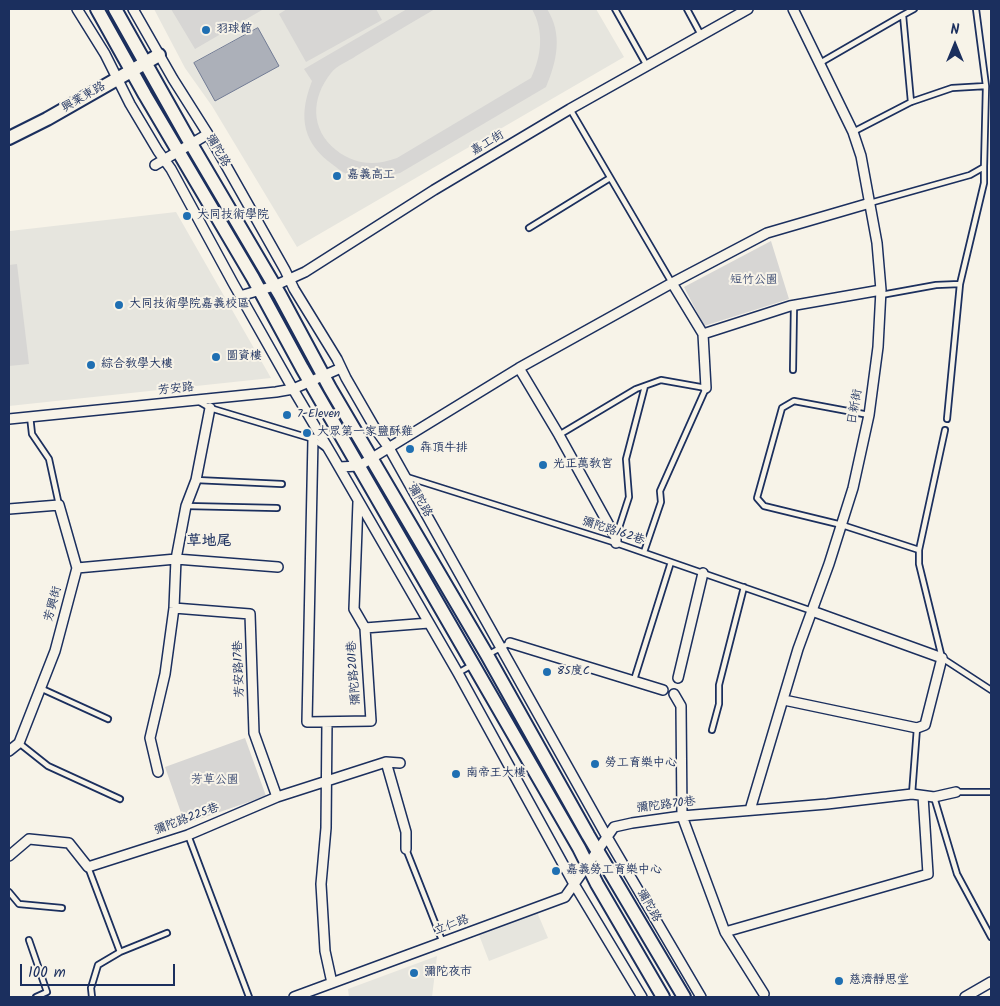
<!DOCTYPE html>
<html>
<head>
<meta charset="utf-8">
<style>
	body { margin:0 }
	#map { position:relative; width:1000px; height:1006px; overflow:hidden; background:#f7f3e8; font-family:Kalam,sans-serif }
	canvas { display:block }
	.frame { position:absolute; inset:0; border:10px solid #1b2f5e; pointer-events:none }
	.north { position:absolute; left:930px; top:20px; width:50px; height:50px; -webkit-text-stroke:4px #f7f3e8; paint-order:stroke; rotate:0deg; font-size:14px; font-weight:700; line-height:20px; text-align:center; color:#1b2f5e }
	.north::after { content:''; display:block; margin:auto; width:18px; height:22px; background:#1b2f5e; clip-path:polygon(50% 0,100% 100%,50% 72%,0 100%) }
	.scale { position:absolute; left:20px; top:964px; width:155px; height:22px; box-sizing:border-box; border:2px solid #1b2f5e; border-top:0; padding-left:6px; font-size:15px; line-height:18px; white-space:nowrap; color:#1b2f5e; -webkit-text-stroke:4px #f7f3e8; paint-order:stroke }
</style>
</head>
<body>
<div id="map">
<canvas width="1000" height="1006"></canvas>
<div class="frame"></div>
<div class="north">N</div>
<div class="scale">100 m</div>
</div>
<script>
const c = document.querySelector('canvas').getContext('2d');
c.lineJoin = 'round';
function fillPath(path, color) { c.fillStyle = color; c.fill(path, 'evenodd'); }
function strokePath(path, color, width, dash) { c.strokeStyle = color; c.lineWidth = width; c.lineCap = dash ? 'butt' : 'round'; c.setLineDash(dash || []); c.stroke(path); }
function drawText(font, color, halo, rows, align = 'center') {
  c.font = font + ' Kalam,"LXGW WenKai TC",sans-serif'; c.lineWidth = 4; c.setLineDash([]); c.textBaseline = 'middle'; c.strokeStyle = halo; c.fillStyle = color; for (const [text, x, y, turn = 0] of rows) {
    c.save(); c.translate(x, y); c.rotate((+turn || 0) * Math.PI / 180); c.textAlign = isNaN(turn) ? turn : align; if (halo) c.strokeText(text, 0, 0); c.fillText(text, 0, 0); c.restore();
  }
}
fillPath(new Path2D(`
	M154,9H596L624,57L297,247L212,106L185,68Z
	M176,212L271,378L9,406V224L10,231Z
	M537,912L548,938L489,961L479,935Z
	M437,956L432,997H349L348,989Z`), '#e6e5de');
fillPath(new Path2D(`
	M171,9H261L262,10L195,49Z
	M287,9H376L382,20L306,62L279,14Z
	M407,9H435C408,25 382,40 356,56C349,61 336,66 331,73C311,98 310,129 336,150C355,165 375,166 397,158L531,78C542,55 544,31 532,9H547C563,34 557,61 546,87L400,173C384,177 367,180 350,175C342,173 335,166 328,161C300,138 300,112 312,81L304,69Z
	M771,241L789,299L704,326L684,287Z
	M17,264L29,364L9,366V265Z
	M245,738L266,796L185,824L165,767Z`), '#d7d6d4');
const water = new Path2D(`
	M258,28L279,66L215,101L194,63Z`);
fillPath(water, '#acb0b9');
strokePath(water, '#727c95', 1);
const lane = new Path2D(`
	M615,9L647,66
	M687,9L701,35
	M903,15L914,9
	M820,63L903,15L911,102
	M570,109L672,283
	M853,132L911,102L952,88L986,86
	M870,203L970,175L984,167L986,86L976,9
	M529,228L610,178
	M881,295L936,285L960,284
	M793,370L794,305
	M198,401L210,408L313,439L324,447
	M869,415L794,401L782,408L757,498L764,506L842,525L919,550
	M30,416L32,434L49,459L59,505
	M947,419L960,284L984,183V167
	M945,430L919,550V564L942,658L991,690
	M559,435L636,389L661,380L706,388L660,491L661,502L644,552
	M407,477L616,543L812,611
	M196,480L282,484
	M186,506L277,508
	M616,537L629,497L626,459L645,386
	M489,654L510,643
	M458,673L472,665
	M634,680L671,562
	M40,688L108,719
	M712,730L719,704V685L744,587
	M19,743L48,766L120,799
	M956,792H991
	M912,794L917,728
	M934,797L957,874L991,937
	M188,835L249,997
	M406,849L443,943
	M88,867L120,952
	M9,892L19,904L62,908
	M29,940L47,992L36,997
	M92,997L91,988L98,965L120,952L167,933`);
const street = new Path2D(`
	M77,9L105,54L130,104L158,151L171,169L233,283L293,389L332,455L458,673L574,884L642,997
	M133,9L173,79L211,139L285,270L294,289L337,359L346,378L376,430L389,448L607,837L701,997
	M155,165L208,134
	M672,283L703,334L790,306L881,290
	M240,296L274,286L305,272L434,190L570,109L748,9
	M703,334L706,388
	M519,368L559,435L616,538V543
	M9,419L276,392L293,389L341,368
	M313,439L307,722L371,721L365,628L429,623
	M339,467L359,466L519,368L672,283L767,233L870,203
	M358,502L354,609L365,628
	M9,509L59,505L77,568L55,651L19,743L9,751
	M77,568L176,559L278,567
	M174,608L250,614L254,733L277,797
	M510,643L663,690
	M678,678L703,573
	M674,694L681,706L682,816L725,932L928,874L923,796
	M784,700L917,728L925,725L942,658L812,611
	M327,722L326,828L321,884L325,951L332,983
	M400,763L386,762L406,832V849
	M158,772L150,738L165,674L174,608L176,559L186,506L196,480L210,408
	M750,810L798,649L829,564L853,488L869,415L878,347L881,290L877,243L861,156L853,132L793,9
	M9,856L29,839L69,843L88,867L188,835L277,797L386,762
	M725,932L764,994
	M294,997L565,897L614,827L632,823L682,816L827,804L912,794L934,797L956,792
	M965,997L991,982`);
const secondary = new Path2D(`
	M97,9L145,95L253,278L302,368L579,848L597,884L663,997
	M115,9L187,137L280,295L330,388L487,655L588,835L684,997
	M9,138L47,119L159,55`);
strokePath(lane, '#1b2f5e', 8);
strokePath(street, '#1b2f5e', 12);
strokePath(secondary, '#1b2f5e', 16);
strokePath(lane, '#f7f3e8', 4.5);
strokePath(street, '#f7f3e8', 9);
strokePath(secondary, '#f7f3e8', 12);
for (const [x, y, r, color] of [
	[206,30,5,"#1f6fb2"],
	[337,176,5,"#1f6fb2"],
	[187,216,5,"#1f6fb2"],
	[119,305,5,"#1f6fb2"],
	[216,357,5,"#1f6fb2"],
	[91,365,5,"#1f6fb2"],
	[287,415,5,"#1f6fb2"],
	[307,433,5,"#1f6fb2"],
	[410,449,5,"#1f6fb2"],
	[543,465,5,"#1f6fb2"],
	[547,672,5,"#1f6fb2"],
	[595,764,5,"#1f6fb2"],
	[456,774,5,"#1f6fb2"],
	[556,871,5,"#1f6fb2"],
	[414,973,5,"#1f6fb2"],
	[839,981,5,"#1f6fb2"]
]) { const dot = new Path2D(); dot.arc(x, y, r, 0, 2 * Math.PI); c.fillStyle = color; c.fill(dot); strokePath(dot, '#f7f3e8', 2); }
drawText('12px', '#1b2f5e', '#f7f3e8', [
	["羽球館",216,30],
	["嘉義高工",347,176],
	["大同技術學院",197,216],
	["大同技術學院嘉義校區",129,305],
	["圖資樓",226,357],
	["綜合教學大樓",101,365],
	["7-Eleven",297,415],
	["大眾第一家鹽酥雞",317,433],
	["犇頂牛排",420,449],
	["光正萬教宮",553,465],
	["85度C",557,672],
	["勞工育樂中心",605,764],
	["南帝王大樓",466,774],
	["嘉義勞工育樂中心",566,871],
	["彌陀夜市",424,973],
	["慈濟靜思堂",849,981]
], 'left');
drawText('12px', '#1b2f5e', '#f7f3e8', [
	["興業東路",84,98,-30],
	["嘉工街",488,144,-31],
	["彌陀路",217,151,60],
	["芳安路",176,390,-6],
	["日新街",856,407,-80],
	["彌陀路",419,501,60],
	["彌陀路162巷",613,532,18],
	["芳興街",54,604,-75],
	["芳安路17巷",240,669,-92],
	["彌陀路201巷",355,673,-94],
	["彌陀路70巷",666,806,-7],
	["彌陀路225巷",187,820,-21],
	["彌陀路",648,906,60],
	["立仁路",452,926,-20]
]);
drawText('12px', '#415076', '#f7f3e8', [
	["短竹公園",754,281],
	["芳草公園",215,781]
]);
drawText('bold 15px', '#1b2f5e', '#f7f3e8', [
	["草地尾",209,542]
]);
</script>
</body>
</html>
